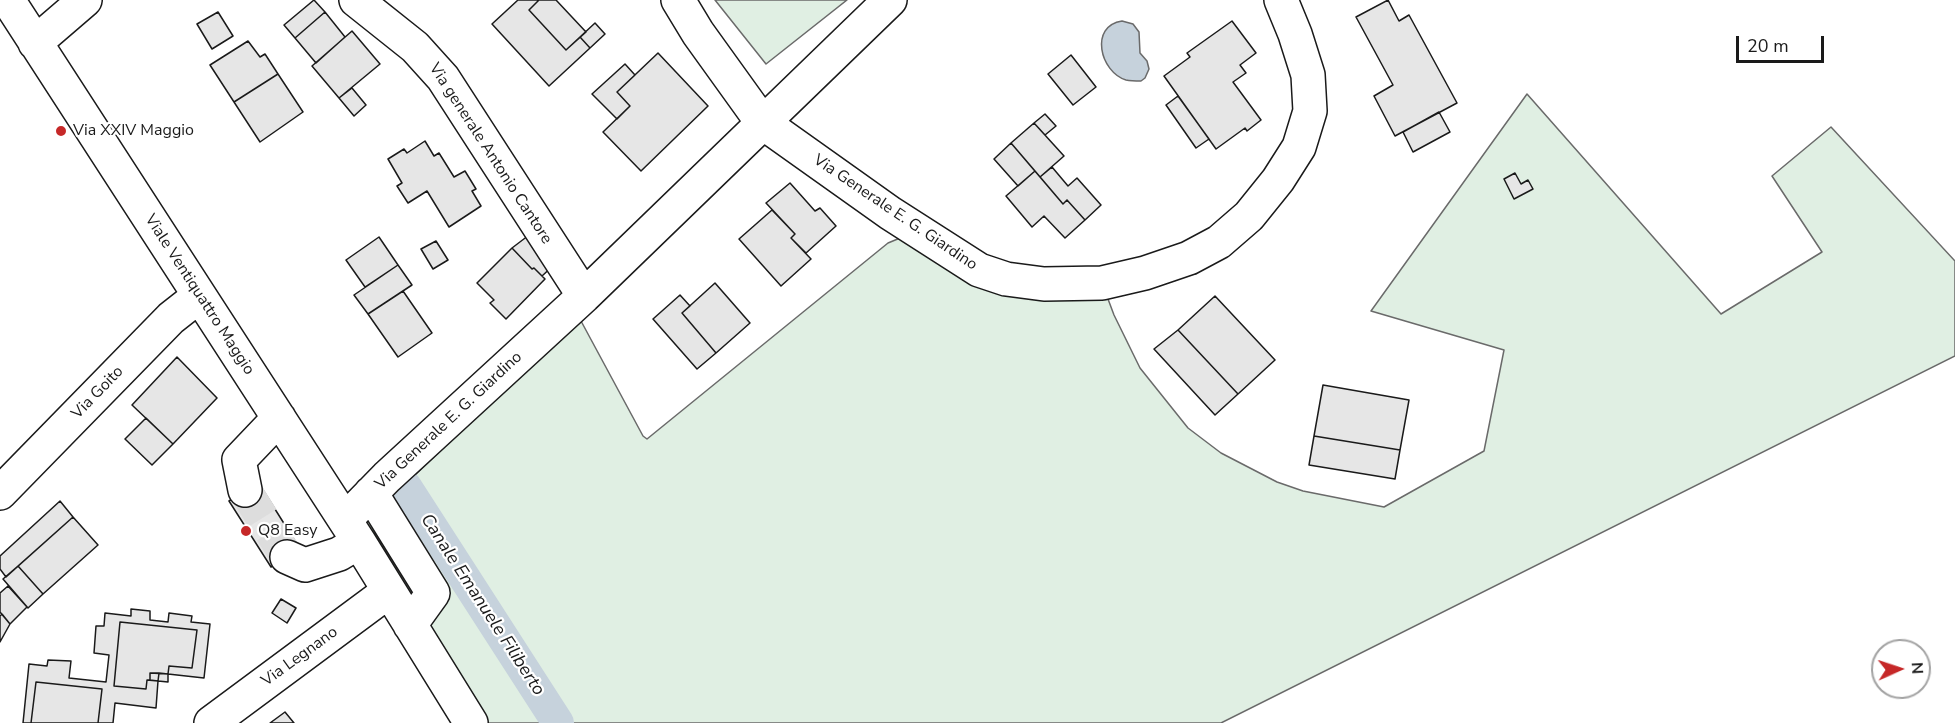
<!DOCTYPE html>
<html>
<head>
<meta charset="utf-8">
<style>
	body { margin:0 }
	#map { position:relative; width:1955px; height:723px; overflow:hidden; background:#fff; font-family:"Nunito Sans",sans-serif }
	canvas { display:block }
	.north { position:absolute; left:1871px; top:639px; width:60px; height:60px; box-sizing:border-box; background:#fff; border:2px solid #a3a3a3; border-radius:50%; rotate:87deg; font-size:16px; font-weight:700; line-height:24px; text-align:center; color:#1a1a1a }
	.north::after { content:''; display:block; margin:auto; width:21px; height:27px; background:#c62828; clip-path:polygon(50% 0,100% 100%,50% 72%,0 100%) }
	.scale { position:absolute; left:1736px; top:36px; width:88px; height:27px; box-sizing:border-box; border:3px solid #1a1a1a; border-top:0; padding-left:8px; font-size:18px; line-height:21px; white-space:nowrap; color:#1a1a1a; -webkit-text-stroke:4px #fff; paint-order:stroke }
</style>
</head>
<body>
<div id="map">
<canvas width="1955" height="723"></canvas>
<div class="north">N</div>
<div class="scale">20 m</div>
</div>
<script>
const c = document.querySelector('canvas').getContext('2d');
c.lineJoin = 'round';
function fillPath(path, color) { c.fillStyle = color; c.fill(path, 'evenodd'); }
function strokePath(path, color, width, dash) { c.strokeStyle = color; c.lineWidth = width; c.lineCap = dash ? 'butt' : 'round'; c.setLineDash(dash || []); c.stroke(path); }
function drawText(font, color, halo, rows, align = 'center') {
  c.font = font + ' "Nunito Sans",sans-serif'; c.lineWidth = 4.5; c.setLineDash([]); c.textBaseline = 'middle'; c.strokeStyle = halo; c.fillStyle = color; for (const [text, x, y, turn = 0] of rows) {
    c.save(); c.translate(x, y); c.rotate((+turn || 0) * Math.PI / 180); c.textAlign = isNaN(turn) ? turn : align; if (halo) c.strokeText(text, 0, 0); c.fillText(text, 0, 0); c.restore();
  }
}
const green = new Path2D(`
	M715,0H847L766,64Z
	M1527,94L1721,314L1822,252L1772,176L1831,127L1955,261V356L1221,723H471L345,520L387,477L414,476L574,323L581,321L643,436L647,439L888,243L917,231L979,270L1102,283L1114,315L1140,368L1188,428L1221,453L1277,482L1303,491L1384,507L1484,451L1504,350L1371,311Z`);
fillPath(green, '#e0efe3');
strokePath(green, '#6a6a6a', 1.5);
const water = new Path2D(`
	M1122,21L1133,24L1139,32L1140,53L1147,61L1149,69L1145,78L1141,81C1136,81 1131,81 1126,80C1100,72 1089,26 1122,21Z`);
fillPath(water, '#c6d2dc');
strokePath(water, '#6a6a6a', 1.5);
strokePath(new Path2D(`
	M406,487L558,723`), '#c6d2dc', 32);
const building = new Path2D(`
	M314,0L325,12L295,38L284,25Z
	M518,0H539L529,10L566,50L580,37L590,48L549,86L492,24Z
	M539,0H556L586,32L566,50L529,10Z
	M1388,0L1399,21L1409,15L1457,103L1395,136L1374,96L1393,85L1356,17Z
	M218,12L233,36L212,49L197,24Z
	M325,12L345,37L316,63L295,38Z
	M1232,21L1256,53L1240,65L1246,73L1233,82L1261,120L1247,131L1245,128L1216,149L1164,76L1190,57L1187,53Z
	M595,23L605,34L590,48L580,37Z
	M352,31L380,64L339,98L312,66Z
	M248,41L260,57L265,54L278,74L234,102L210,65Z
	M658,53L708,106L641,171L603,132L630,106L617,92Z
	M1071,55L1096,87L1073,105L1048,74Z
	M625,64L635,75L617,92L630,106L617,119L592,94Z
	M278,74L303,112L260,142L234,102Z
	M352,88L366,105L354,116L339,98Z
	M1178,96L1209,139L1196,148L1166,105Z
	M1439,112L1450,132L1413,152L1403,132Z
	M1045,114L1056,126L1045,135L1034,123Z
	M1034,123L1064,156L1040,177L1011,143Z
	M425,141L434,156L439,153L454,177L465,171L476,189L472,191L481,206L449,227L427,191L408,203L397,186L402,183L388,159L404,149L407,153Z
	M1011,143L1035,171L1018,186L994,159Z
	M1052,167L1068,186L1077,178L1101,205L1085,220L1067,200L1063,204L1040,177Z
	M1035,171L1063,204L1067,200L1085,220L1065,238L1044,216L1032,227L1006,196Z
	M1515,173L1521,184L1528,180L1533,189L1514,199L1504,179Z
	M790,183L815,211L820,208L836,226L806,253L791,238L795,234L766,203Z
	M772,210L795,234L791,238L811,259L781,286L739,239Z
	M533,232L557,262L542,276L534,268L532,269L512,248Z
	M379,237L398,265L365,287L346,260Z
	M436,241L448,260L433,269L421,249Z
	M512,248L532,269L534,268L545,279L506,319L490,303L494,300L477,283Z
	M398,265L412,285L368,314L354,295Z
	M715,283L750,323L716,353L682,313Z
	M403,291L432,333L398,357L368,314Z
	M680,295L690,306L682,313L716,353L697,369L653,319Z
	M1215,296L1275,360L1238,394L1178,330Z
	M1178,330L1238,394L1215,415L1154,349Z
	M177,357L217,398L173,444L132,405Z
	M1323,385L1409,400L1400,450L1314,436Z
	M146,418L173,444L152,465L125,439Z
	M1314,436L1400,450L1395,479L1309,465Z
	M258,482L300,549L271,567L229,501Z
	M60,501L73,517L6,577L0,569V556Z
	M73,517L98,545L43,594L18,566Z
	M18,566L43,594L28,608L3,579Z
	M8,586L27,607L10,624L0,612V593Z
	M281,599L296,608L287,623L272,613Z
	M131,609L150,611V620L168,622L169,613L192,616L191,622L210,624L204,678L168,674L169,666L192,668L197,630L120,622L114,686L146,689L147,680L158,681L156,708L115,703L113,723H98L102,689L36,682L31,723H23L29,664L47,666L48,660L71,661L69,678L106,682L109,655L94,653L96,626H104L105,613L131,616Z
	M2,614L10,624L0,642V616Z
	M120,622L197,630L192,668L169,666L168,674L150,673V680H147L146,689L114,686Z
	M150,673H159L158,681L150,680Z
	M159,673L168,674V682L158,681Z
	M36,682L102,689L98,723H31Z
	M285,712L294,723H270Z`);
fillPath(building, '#e6e6e6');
strokePath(building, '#1a1a1a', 1.5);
strokePath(new Path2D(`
	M245,490L287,557`), '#ddd', 33, [33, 16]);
const minor = new Path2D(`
	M8,0L359,542L471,723
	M356,0L415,47L443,78L584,296
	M678,0L698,33L762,122L890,213L979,270L1006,279L1044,284L1102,283L1145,273L1189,258L1219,242L1249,216L1278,180L1299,147L1310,111L1308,75L1295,34L1281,0
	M35,43L85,0
	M245,490L239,460L279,418
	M0,493L171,318L199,296
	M371,493L433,593L410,625
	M345,520L387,477L584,296L890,0
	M287,557L305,565L339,554L359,542
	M211,723L389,591`);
strokePath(minor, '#1a1a1a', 36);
strokePath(minor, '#fff', 33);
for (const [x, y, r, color] of [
	[61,131,6,"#c62828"],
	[246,531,6,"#c62828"]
]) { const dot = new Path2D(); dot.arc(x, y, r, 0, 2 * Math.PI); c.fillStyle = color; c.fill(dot); strokePath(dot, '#fff', 2); }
drawText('16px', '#1a1a1a', '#fff', [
	["Via XXIV Maggio",73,131],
	["Q8 Easy",258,531]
], 'left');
drawText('16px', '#1a1a1a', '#fff', [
	["Via generale Antonio Cantore",490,154,57],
	["Via Generale E. G. Giardino",895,213,34],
	["Viale Ventiquattro Maggio",199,295,57],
	["Via Goito",98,393,-46],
	["Via Generale E. G. Giardino",449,421,-43],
	["Via Legnano",300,657,-36]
]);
drawText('italic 18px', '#1a1a1a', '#fff', [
	["Canale Emanuele Filiberto",482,605,57]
]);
</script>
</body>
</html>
